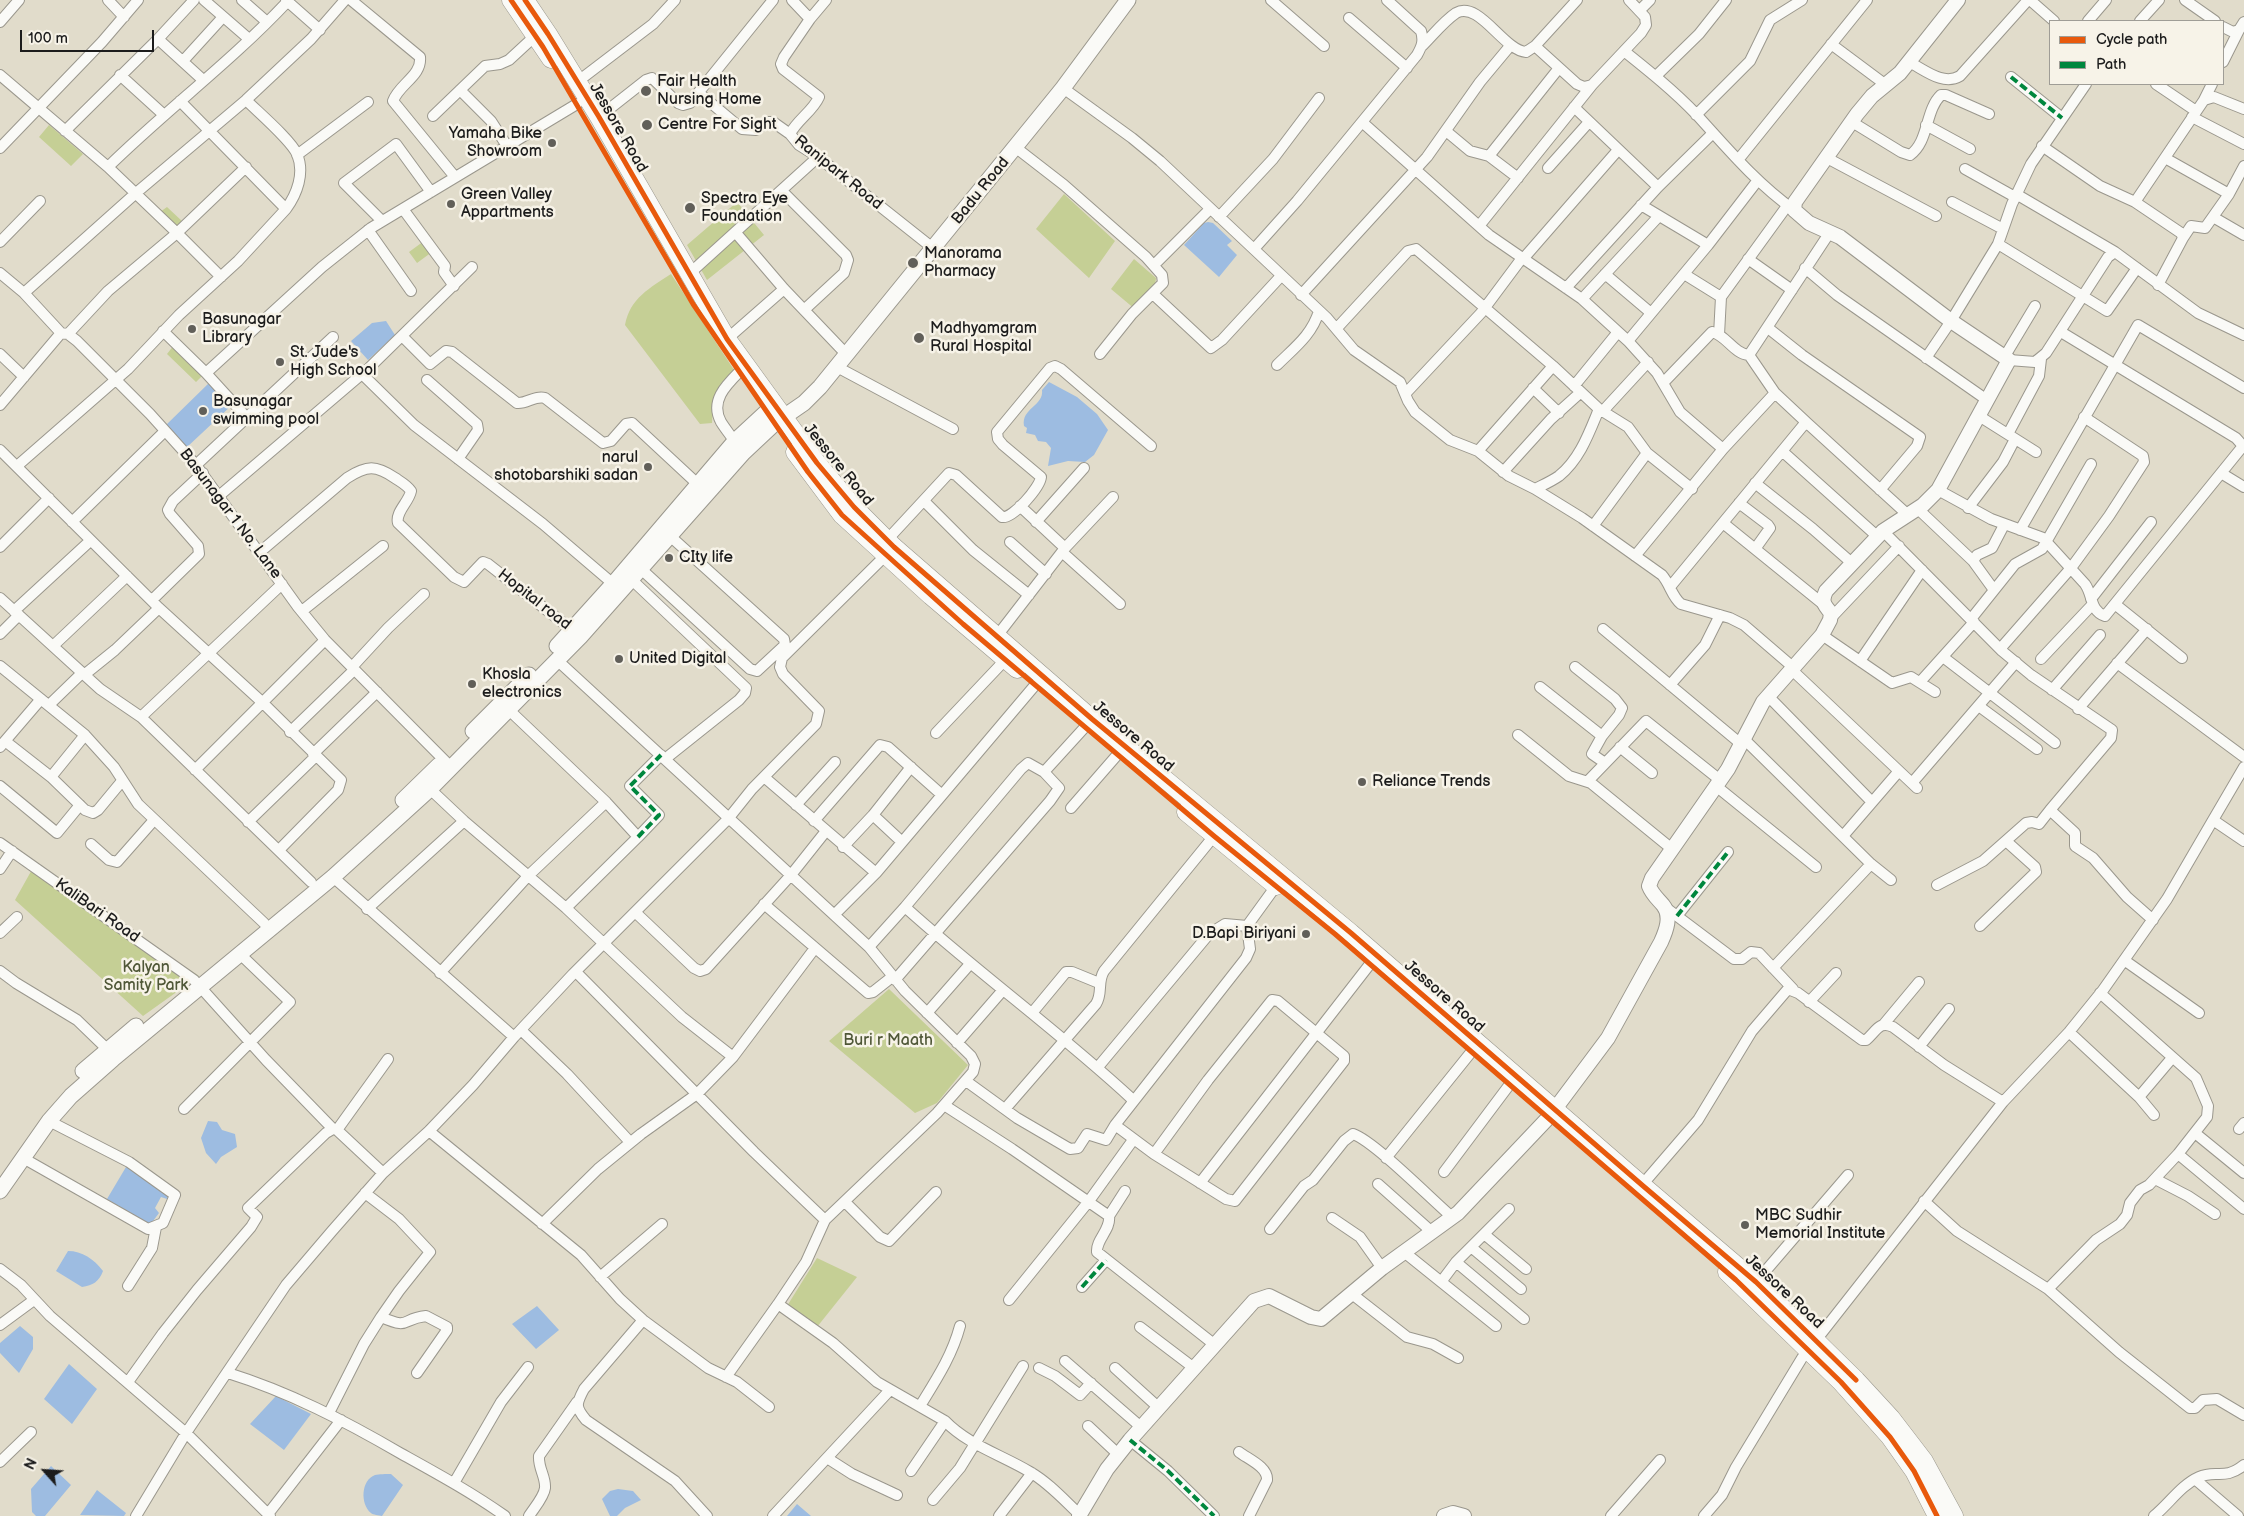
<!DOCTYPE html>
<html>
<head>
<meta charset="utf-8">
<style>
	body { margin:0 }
	#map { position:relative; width:2244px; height:1516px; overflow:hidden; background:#e1dccb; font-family:"Balsamiq Sans",sans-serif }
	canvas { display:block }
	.legend { position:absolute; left:2049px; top:20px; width:175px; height:65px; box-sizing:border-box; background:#f7f3e8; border:1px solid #9f9d96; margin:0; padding:6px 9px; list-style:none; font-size:15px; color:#1c1c1c }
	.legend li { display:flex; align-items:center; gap:10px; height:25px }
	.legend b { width:25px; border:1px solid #9f9d96 }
	.north { position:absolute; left:20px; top:1446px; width:50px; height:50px; -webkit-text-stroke:4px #f7f3e8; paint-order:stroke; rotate:296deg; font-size:14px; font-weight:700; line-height:20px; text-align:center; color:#1c1c1c }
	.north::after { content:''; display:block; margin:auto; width:18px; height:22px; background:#1c1c1c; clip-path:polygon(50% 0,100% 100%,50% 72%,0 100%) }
	.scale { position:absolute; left:20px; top:30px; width:134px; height:22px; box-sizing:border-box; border:2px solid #1c1c1c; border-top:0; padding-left:6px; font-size:15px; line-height:18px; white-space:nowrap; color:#1c1c1c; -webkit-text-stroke:4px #f7f3e8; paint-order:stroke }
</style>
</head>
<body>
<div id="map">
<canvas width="2244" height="1516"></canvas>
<ul class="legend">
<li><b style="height:6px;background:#e8590c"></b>Cycle path</li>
<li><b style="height:6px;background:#00873e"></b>Path</li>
</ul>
<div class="north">N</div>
<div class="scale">100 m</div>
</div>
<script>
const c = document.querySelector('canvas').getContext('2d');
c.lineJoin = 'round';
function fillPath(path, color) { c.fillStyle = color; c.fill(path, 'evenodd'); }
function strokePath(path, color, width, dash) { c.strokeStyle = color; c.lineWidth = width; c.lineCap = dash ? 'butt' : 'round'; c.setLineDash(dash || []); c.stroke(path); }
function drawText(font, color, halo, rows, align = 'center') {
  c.font = font + ' "Balsamiq Sans",sans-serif'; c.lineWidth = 5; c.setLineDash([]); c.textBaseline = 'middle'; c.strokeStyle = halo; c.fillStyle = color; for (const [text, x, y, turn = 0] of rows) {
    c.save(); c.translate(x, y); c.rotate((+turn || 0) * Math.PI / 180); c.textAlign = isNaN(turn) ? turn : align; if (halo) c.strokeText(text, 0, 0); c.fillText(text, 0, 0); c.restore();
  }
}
fillPath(new Path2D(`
	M49,125L83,154L71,166L39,137Z
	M1064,194L1115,241L1089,278L1036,229Z
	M737,202L764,235L707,280L687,245Z
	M167,207L183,222L178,228L160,212Z
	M424,241L432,252L417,263L409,252Z
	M1134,259L1156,278L1155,285L1136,310L1111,289Z
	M671,274L736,373L713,407L712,423L700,424L625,325C630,298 650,288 671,274Z
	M174,345L202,376L196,382L167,354Z
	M34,866L199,976L143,1016L15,900Z
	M889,989L968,1065L937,1103L915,1113L829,1041Z
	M817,1258L857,1277L817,1327L787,1306Z`), '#c5cf95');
fillPath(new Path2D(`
	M1208,222L1213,223L1232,241L1227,245L1237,255L1219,277L1184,245L1204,223Z
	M386,321L395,335L368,360L351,341L372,323Z
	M210,382L232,405L186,448L165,426Z
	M1049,382L1077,397L1097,414L1108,430L1094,455L1085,462L1068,461L1048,466L1051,448L1046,442L1038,441L1035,435L1026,433L1027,428L1024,426C1021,408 1044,406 1042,390Z
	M208,1121L217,1122L222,1130L235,1134L237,1147L221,1157L216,1164L206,1153L201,1138Z
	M126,1167L170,1193L167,1199L161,1197L155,1208L159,1213L150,1225L107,1199Z
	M68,1251C82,1251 94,1259 103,1271C99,1282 93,1285 82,1287L56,1271Z
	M537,1306L559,1330L536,1349L512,1324Z
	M20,1326L33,1337V1349L19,1373L0,1353V1343Z
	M69,1364L97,1389L72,1424L44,1399Z
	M276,1396L311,1414L284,1450L250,1424Z
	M51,1466L71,1485L45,1516H36L32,1512L31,1489Z
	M391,1474L403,1485L382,1516C379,1515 373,1515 371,1513C360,1504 361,1480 375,1475C379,1474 386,1474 391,1474Z
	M618,1489L633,1491L641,1500L625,1508L617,1516H610L602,1499L610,1491Z
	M97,1490L126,1513L124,1516L80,1515Z
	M797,1504L811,1516H787Z`), '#9dbce1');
const street = new Path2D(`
	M108,0L124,17
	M204,0L249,39
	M242,0L267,22
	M286,0L320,30
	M351,0L420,57C422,76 399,84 393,101L455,177
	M792,0L810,19L826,0
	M1271,0L1324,46
	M2030,0L2054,21
	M2185,0L2215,21
	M1640,10L1650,0
	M1349,18L1407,68
	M810,19L784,57L781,64L783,69L819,97C813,111 797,120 790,134L799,145L818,157L934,249
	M2088,21L2106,0
	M2140,21L2159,0
	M0,22L19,0
	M2223,27L2233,32L2239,30L2244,22
	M158,39L203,80
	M1831,44L1886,85
	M1422,46C1433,35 1444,21 1456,13C1479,0 1503,50 1526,52L1535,46L1577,0
	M1535,46L1577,84L1584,87L1592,85L1641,33L1646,25L1645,17L1629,0
	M1624,51C1649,71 1674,91 1696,114C1727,148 1756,183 1794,210
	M183,61L223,17
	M1909,62C1925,70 1943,86 1960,76L2028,0
	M2223,62L2239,30
	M0,75L108,167L177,233L246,167
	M120,75L164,115
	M1656,76L1699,34L1726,0
	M2011,77L2062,118
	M577,82L653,24L675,0
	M2156,84L2196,111
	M1063,88L1132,138L1160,161L1327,318L1354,350L1400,382L1408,401L1415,412L1450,440L1478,451L1509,476L1535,489L1582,518L1662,575C1670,584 1672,597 1681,604L1730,618L1744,625L1794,668
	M460,90L491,121L507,146
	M699,93L742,129L756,130L767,122H773L790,134
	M246,100C258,112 291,140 297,154C305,173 297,194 286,209
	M2204,100L2212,84
	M1574,107L1658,187
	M1696,115L1750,61L1770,20L1802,0
	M433,116L485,66L500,64L509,60L535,36
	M599,117L646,80L652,78L678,103L683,105L690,103L773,0
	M2192,117L2244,144
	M1362,122L1489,235L1582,299L1628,341L1657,373L1680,412L1723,449
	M1852,122L1901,152L1910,155C1929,142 1925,110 1941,95H1946L1989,114
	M1926,125L1970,149
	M65,131L158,39L194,0
	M1446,131L1470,151L1489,156L1518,178
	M2042,146L2100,186L2135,202L2181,233L2183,238L2158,285
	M1015,147L1064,185L1146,257L1162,275L1163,283L1132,314L1100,354
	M0,148L102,42L138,0
	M297,155L368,102
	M1489,156L1559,68
	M1827,158L1936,216
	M2165,158L2229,194
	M1738,160L1867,0
	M108,167C166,110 232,61 288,1
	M1548,168L1589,122
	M1965,169L2015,197
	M782,191L846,255L848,260L844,273L804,310
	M2016,194L2115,252
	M1952,202L2003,229
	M2135,202L2204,100L2214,97L2244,109
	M1641,205L1708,245
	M403,209L445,266L444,272L454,286
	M1219,217L1273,159L1319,98
	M2213,217L2244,235
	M382,221L344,183L396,144L431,192
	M1479,226L1592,85
	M368,230L411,291
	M736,233L784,289L847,355
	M2183,238L2191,226L2205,228L2229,194L2244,166
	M0,242L40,201
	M1998,244L2107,311L2137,268
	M1254,249L1297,201L1417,55C1422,46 1424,41 1421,31L1387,0
	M1523,259L1618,150
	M1748,259L1792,290
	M1154,265L1210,209
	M1805,268L1837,295L1987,400
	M0,273L24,293L61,333L68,334L77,341L150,414L196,465L298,607L325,640L451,767
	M689,274L818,157
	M1605,274L1651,313
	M1684,274L1721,297
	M1566,288L1658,187L1712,134
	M24,293L136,193L246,100L311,39L345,0
	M1153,294L1211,348L1222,340L1281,276
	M1301,295L1427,157L1480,82L1510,46
	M1582,299L1659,216
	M1337,328L1408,251L1416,249L1553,366L1599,409L1628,427L1647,453L1692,489
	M1768,328L1802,355L1920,437L1917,446L1880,490
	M163,331L206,373L248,419
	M68,334L108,291L177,233L221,277
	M1719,335L1721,297L1787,206
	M402,336L430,364L446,351L452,352L517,403C527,404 535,395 545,398L603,443L611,441L626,424L632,423L703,489
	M727,339L784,289
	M1628,341L1708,245L1758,180
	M0,354L24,377
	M2005,356L2035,306
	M1926,358L1951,321L1998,244L2012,204L2031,164L2086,84
	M2009,360L2035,362L2046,353L2108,257L2115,252L2198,313L2244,335
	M1277,365C1294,348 1312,335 1319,311
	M837,367L953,429
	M206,373L322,267L371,228L577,104
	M362,374L414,425L543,524L618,588
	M427,380L477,424L478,430L458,459
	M1663,383L1712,332C1726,335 1734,354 1749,355L1830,232
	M1574,386L1618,332
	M1533,388L1559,413
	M1406,393L1481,313L1522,258
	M1775,393L1806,422
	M0,405L61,333
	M1602,412L1648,362
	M1979,416L2036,452
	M2008,434L2039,376L2041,359
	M737,445C732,437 726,430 721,422C708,398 731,381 746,365
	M0,450L159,608L263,703L341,780L338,790L279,850
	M1478,451L1553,366
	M1782,451L1878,537
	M196,465L333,337
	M17,466L128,369L179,315L238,261L286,209L180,101
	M1503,472L1551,419L1581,392
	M2221,473L2244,487
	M1755,483L1813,529L1853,564
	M1535,489C1543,485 1552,481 1559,476C1580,459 1589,433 1599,409
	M1938,490L1991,519L2043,538L2085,584C2093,595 2090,611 2105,616L2243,446L2236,438L2061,332
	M220,495L369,368L472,267
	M924,501L973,550L1029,595
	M1739,503L1768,525L1770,528L1755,549
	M1020,506L1065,548
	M1968,508L2003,462L2015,439
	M1918,509L1973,561
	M72,522L165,431
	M1036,522L1084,468
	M1723,523L1823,604
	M1593,526L1647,453
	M2020,530L2138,325L2244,388
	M1883,531L2002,651L2031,675L2112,730L2111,738L2050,810
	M887,540L949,473L956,475L1002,517C1013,519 1040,487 1041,477L1003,445L998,439L997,432L1050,368L1055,366L1061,369L1151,446
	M1010,542L1046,574
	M0,547L49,498
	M260,552L347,478C367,465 376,465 395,478C401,482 407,485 411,491C409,502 395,512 398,523L454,577L464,582L483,562L488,564L576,633
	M1062,552L1120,604
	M1635,556L1723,449L1775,393L1749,355
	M641,569L750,669L757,671L785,645L784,639L670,536
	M632,580L746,688L745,693L739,700L665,759
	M1670,587L1806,422L1908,515
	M1994,590L1973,561L1977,555L1992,548L2004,525
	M0,598L100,689L141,717L311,882
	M2091,599L2151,522
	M152,600L199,554L198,546L170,514L168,510L173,501L203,473
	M2116,605L2182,658
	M14,611L90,541
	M302,611L383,546
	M1830,619L1899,546
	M1971,619L2015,564L2042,549L2091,464
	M1603,629L1741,744
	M0,634L19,615
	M1822,635L1892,683L1911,677L1935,692
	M997,636L1065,548L1113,497
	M53,646L127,576
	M2000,649L2071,568L2109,516L2144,462L2143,456L2084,417
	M1943,657L2055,743
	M2041,659L2092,605
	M557,660L869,947L905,991L971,1056L975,1064L973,1072L937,1113L825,1220L754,1152L576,972
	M1860,661L1922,570
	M2117,663L2244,757
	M0,666L85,735L114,767L138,804L264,923
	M352,667L388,628L424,594
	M1575,667L1615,699L1622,708L1619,715L1602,736
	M1792,670L1917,788
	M84,675L115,650L159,608
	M1920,682L1974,622
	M1670,685L1705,645L1720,615
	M1540,687L1602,736L1592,754L1605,763
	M2052,690L2100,635
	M1768,696L1872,802
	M49,705L82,673
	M1980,707L2037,749
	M2078,709L2147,629
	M509,710L606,802L638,837L566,908
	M141,717L282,584
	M290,732L354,670
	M936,733L1006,659
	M1518,735L1569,776L1591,783L1672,849
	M1744,739L1871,864L1891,880
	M5,741L41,699
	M0,747L5,741L51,777L85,735
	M1620,747L1652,773
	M313,754L377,692
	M195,770L325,640
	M51,777L85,810L93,813L98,810L122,781
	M764,777L876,873
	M1588,781L1646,721L1720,780
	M1912,783L2016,662
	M0,786L57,833L80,805
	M1716,786L1816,867
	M430,789L464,821L566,908L682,1017L733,1057L697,1094L641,1134L598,1169L542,1224
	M796,805L835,762
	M1071,808L1118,754
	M873,815L911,767
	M2213,820L2244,767
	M814,821L880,745L888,747L942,795
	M248,822L316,756
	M1843,836L1899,771
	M638,837L659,815L630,786L661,755
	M0,843L194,980L266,1060L333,1129
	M91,844L109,860L117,862L154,820
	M843,847L873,815L902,842
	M0,869L12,851
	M333,877L514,1037
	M1937,885L1983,861L2026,823L2032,822L2039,824L2050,810L2075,833V846L2093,858L2127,897L2153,920
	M764,904L868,993L873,992L892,977
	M905,907C979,974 1060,1032 1133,1100
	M1665,907L1734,959H1742L1751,952L1759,953L1793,989
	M367,909L464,821
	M635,912L694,968L700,971L706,969L791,875L826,831
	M834,915L876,873L1036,684
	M1677,916L1728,852
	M1980,926L2036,872L2035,867L2006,841
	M0,933L17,917
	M869,947L905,907L1021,769L1028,763L1044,772L1085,727
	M2124,960L2199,1013
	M1773,968L1871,864
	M0,971L16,983L77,1020L107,1049
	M440,973L528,876L606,802
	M895,980L1050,801L1059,788L1044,772
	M1809,1002L1836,973
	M927,1013L970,964
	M1032,1013L1066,972H1072L1099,983
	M1884,1024L1919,982
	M521,1030L567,1074L630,1142
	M2069,1032L2139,1097L2154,1115
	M957,1043L1003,990
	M1919,1047L1949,1009
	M733,1057L815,948
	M1098,1067L1209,934L1225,924L1247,926
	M966,1081L1017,1118L1070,1149L1078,1148L1087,1134L1106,1140L1115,1125
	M2139,1097L2172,1058
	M944,1105L1012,1149L1109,1216L1125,1191
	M184,1109L290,1002L240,954
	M1005,1109L1096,1004C1103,993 1097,982 1104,971L1214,836
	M2239,1129L2244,1123
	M337,1130L388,1059
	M429,1131L581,1255L620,1299L643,1320L708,1368L737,1382L769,1407
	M2195,1133L2244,1173
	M1154,1154L1208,1080L1272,1000L1278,1001L1344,1056V1061L1235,1201L1226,1199L1154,1154L1115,1125L1246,958L1250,949L1247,926L1276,886
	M2178,1154L2244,1209
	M23,1158L148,1229L163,1223L175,1195L129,1162L49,1121
	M1386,1158L1472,1051
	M1444,1172L1510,1084
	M2155,1179L2188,1196L2215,1214
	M1200,1183L1370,964
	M1378,1184L1432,1232
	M1642,1185L1698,1120L1752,1031L1788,989L1798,993L1862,1040H1866C1876,1032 1879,1020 1893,1027L1944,1065L2003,1102L2069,1032L2103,990L2167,899L2213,820L2244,841
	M1924,1201L1957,1231L2048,1289L2119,1352L2190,1408H2195L2203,1400L2217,1399L2244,1415
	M845,1202L880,1237L889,1241L936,1192
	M1109,1216C1111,1230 1096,1239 1097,1252L1215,1345
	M1332,1218L1360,1237L1382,1268
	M825,1220L806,1262L778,1304L833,1343L877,1382L945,1421C968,1445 1002,1455 1030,1472C1049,1483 1064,1500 1080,1515
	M1270,1229L1304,1186L1313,1180L1344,1141L1353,1134C1374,1141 1432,1200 1452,1217
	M1484,1234L1526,1269
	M1471,1247L1521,1289
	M1404,1252L1496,1326
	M1456,1262L1524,1319
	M0,1269L21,1285L50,1316L186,1433L270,1516
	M600,1277L662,1224
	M1441,1282L1456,1262L1509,1209
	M1756,1282L1848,1175
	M128,1286L152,1248L156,1227
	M1082,1287L1106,1260
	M2048,1289L2096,1240L2120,1224L2127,1215L2130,1203L2140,1190L2149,1185L2178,1154L2207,1117L2208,1106L2196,1078L2100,993
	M1352,1294L1407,1337L1433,1344L1458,1358
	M1009,1300L1089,1201L1133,1140
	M381,1317C411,1330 400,1319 426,1316L447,1327V1330L417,1373
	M643,1320L584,1389C576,1404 575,1407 586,1420L675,1481L707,1516
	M0,1325L34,1300
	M1140,1327L1194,1368
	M1065,1361L1141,1427
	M1039,1368L1055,1376L1080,1395L1091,1383
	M1115,1368L1158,1407
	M228,1373C289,1392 345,1421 400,1453C436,1473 471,1492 505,1516
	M726,1377L778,1304
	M128,1382L163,1333L197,1290L251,1227L257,1217L248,1208L326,1133L333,1129L337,1130L383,1173
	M920,1406C936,1380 952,1356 960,1326
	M329,1413L364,1344L381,1317L399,1291L430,1252L399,1219L365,1193
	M1088,1426L1119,1455
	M1130,1440L1168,1471L1214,1516
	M1239,1452C1248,1459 1268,1467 1267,1480L1249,1516
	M827,1458L852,1474L897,1495
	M0,1462L31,1432
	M911,1471L945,1421
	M2196,1480L2238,1516
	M454,1483L501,1402L528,1367
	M933,1500L960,1468L1023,1366
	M268,1514L341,1420
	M136,1516L186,1433L286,1285L332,1231L383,1173L429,1131L473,1085L514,1037L573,974L728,819L752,789L816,724L819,711L783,674L780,667L782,658L886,555
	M529,1516C534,1508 544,1497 545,1488C546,1477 538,1468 539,1456L577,1402
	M773,1516L890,1390
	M999,1516L1032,1473
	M1611,1516L1660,1460
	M1704,1516L1722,1495L1736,1467L1802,1358L2003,1102
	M2154,1516C2169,1504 2181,1485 2199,1477C2216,1469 2224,1481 2244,1465`);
const secondary = new Path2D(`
	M1079,1516L1107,1469L1130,1440L1254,1301L1269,1296L1311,1317L1321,1319L1382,1268L1458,1213L1549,1117L1608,1038L1661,942C1666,931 1672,916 1663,905C1657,898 1652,894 1649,886L1652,878L1728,769L1763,702L1822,635L1830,620L1831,613C1824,605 1821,601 1826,591L1883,531L1923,505L1938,490L2009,360L1951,321L1840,237L1809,223L1794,210L1795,202L1857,114L1872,96L1900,73L1958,0
	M1444,1516L1453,1513L1464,1516`);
const primary = new Path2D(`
	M557,646L613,584L735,441L774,405
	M473,731L529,675
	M403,800L439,765
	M83,1071L136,1026
	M0,1191L49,1121L71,1096L113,1059L333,877L430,789L580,637L743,453L775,423L804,403L820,387L1063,88L1128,0`);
const highway = new Path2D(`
	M511,0L551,59
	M525,0L548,34L599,117L727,339L817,463L854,507L894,547L1092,719L1351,933L1642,1185L1756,1282L1856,1380L1891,1418L1924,1461L1954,1516
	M795,452L842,515L931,596L1017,669
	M1186,812L1276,886
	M1727,1272L1841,1382L1890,1437L1914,1471L1937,1516`);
strokePath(street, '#9a978d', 12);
strokePath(secondary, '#9a978d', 16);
strokePath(primary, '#9a978d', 17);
strokePath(highway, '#9a978d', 19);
strokePath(street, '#fafaf7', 10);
strokePath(secondary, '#fafaf7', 14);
strokePath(primary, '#fafaf7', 15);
strokePath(highway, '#fafaf7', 18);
strokePath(new Path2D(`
	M2011,77L2062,118
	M638,837L659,815L630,786L661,755
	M1677,916L1728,852
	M1082,1287L1106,1260
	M1130,1440L1168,1471L1214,1516`), '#00873e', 4, [8, 4]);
strokePath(new Path2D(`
	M511,0L543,47L693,304L808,472L842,515L963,624L1214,836L1335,934L1736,1280L1841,1382L1890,1437L1914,1471L1937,1516
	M525,0L548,34L599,117L727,339L817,463L854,507L894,547L1092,719L1351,933L1642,1185L1756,1282L1856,1380`), '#e8590c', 5);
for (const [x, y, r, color] of [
	[646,91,6,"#615f59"],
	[647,125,6,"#615f59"],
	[552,143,5,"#615f59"],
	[451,204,5,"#615f59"],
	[690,208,6,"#615f59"],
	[913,263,6,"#615f59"],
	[192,329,5,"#615f59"],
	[919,338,6,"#615f59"],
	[280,362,5,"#615f59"],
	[203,411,5,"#615f59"],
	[648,467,5,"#615f59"],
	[669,558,5,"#615f59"],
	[619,659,5,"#615f59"],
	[472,684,5,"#615f59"],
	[1362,782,5,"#615f59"],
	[1306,934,5,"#615f59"],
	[1745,1225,5,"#615f59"]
]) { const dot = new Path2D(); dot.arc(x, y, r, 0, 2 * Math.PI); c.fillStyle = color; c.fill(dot); strokePath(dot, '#f7f3e8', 2); }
drawText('16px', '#1c1c1c', '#f7f3e8', [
	["Fair Health",657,82],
	["Nursing Home",657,100],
	["Centre For Sight",658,125],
	["Yamaha Bike",542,134,"right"],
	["Showroom",542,152,"right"],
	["Green Valley",461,195],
	["Appartments",461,213],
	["Spectra Eye",701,199],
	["Foundation",701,217],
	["Manorama",924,254],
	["Pharmacy",924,272],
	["Basunagar",202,320],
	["Library",202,338],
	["Madhyamgram",930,329],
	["Rural Hospital",930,347],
	["St. Jude's",290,353],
	["High School",290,371],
	["Basunagar",213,402],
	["swimming pool",213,420],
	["narul",638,458,"right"],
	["shotobarshiki sadan",638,476,"right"],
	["CIty life",679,558],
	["United Digital",629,659],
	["Khosla",482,675],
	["electronics",482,693],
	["Reliance Trends",1372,782],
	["D.Bapi Biriyani",1296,934,"right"],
	["MBC Sudhir",1755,1216],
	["Memorial Institute",1755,1234]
], 'left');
drawText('16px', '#1c1c1c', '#f7f3e8', [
	["Jessore Road",618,128,60],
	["Ranipark Road",838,173,39],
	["Badu Road",981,191,-51],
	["Jessore Road",838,465,51],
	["Basunagar 1 No. Lane",230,514,53],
	["Hopital road",534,600,38],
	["Jessore Road",1133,737,40],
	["KaliBari Road",97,911,35],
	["Jessore Road",1444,997,41],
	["Jessore Road",1784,1292,43]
]);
drawText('16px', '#4f5737', '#f7f3e8', [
	["Kalyan",146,968],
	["Samity Park",146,986],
	["Buri r Maath",888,1041]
]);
</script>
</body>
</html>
